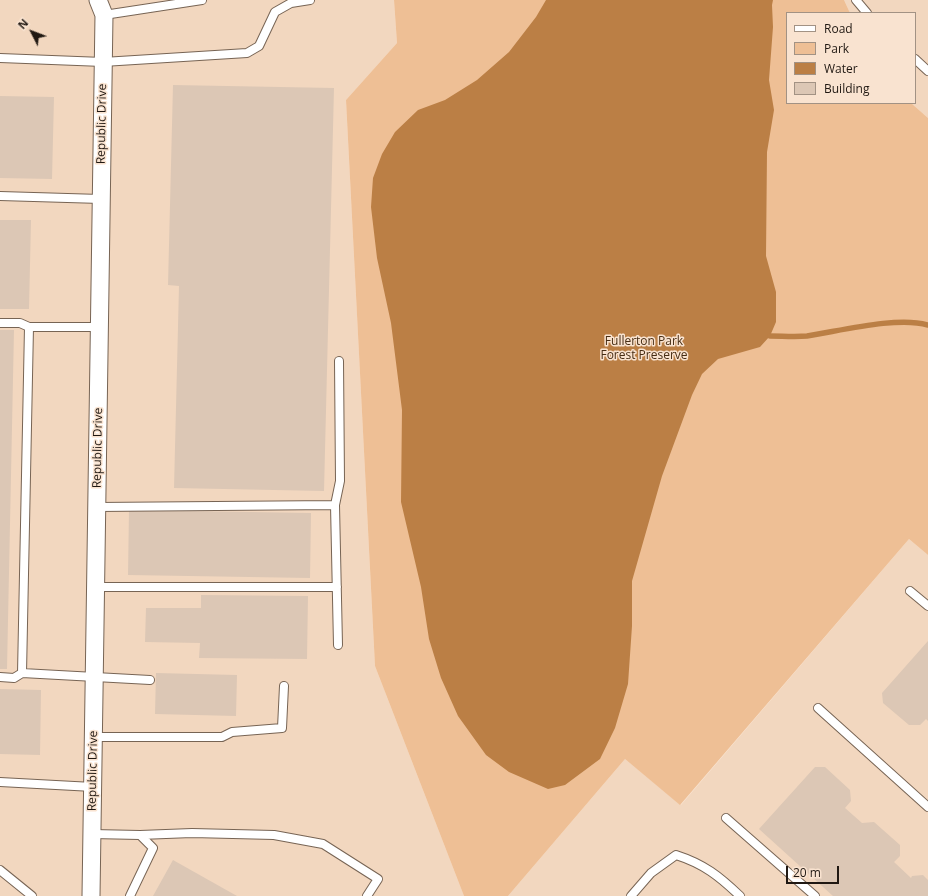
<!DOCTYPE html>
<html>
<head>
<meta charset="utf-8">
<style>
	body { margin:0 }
	#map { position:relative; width:928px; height:896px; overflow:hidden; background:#f9e3d0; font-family:"Open Sans",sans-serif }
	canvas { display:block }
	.legend { position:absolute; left:786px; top:12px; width:130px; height:92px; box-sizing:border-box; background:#f9e3d0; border:1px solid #a29284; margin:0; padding:5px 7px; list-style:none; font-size:12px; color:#201812 }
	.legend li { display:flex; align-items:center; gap:8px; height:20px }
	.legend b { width:20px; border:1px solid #a29284 }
	.north { position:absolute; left:12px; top:12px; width:40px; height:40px; -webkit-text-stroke:3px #f9e3d0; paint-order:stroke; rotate:312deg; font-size:11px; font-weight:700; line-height:16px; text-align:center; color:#201812 }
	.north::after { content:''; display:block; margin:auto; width:14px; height:18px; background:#201812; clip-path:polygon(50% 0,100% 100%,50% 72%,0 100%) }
	.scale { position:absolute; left:786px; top:866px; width:53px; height:18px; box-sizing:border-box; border:2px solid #201812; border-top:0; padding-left:5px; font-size:12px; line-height:14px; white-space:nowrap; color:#201812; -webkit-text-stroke:3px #f9e3d0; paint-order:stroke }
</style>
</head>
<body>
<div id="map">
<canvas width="928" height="896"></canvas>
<ul class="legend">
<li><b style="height:5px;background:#fff"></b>Road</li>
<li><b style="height:11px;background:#eebf95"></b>Park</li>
<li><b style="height:11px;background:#bb7f45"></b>Water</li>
<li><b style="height:11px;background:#dcc7b5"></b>Building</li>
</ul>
<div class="north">N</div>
<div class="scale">20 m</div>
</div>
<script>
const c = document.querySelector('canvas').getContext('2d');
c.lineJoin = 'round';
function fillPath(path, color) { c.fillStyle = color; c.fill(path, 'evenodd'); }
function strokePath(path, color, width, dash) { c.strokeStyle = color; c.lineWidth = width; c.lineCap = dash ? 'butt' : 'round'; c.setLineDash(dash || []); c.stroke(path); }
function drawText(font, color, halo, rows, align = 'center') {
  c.font = font + ' "Open Sans",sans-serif'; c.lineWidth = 3; c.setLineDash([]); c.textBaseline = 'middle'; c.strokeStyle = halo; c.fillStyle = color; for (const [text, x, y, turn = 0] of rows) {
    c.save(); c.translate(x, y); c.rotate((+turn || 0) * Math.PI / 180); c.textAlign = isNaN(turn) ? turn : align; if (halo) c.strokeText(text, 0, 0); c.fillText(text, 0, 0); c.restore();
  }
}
fillPath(new Path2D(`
	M0,0H394L397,43L346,100L375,666L464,896H0Z
	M844,0H928V118L911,103H915V13H850Z
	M909,539L928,555V896H508L625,759L681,805Z`), '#f2d7bf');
fillPath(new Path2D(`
	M394,0H844L850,13H787V103H911L928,118V555L909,539L680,805L625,759L508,896H464L375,666L346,100L397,43Z`), '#eebf95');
fillPath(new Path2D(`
	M546,0H773L772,5L773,27L769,80L774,110L767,152L766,256L776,292V322L770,336L760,347L718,359L702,374L692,395L662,476L632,581V626L628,684L615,728L600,759L565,785L548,789L509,772L486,755L458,716L441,678L429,639L421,587L401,502L402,410L391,323L377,258L371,207L373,178L382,154L395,132L418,110L445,100L477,80L509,52L536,17Z`), '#bb7f45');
strokePath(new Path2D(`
	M770,336C782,336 795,337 807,336C840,331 897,316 928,325`), '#bb7f45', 5.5);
fillPath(new Path2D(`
	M173,85L334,88L324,491L174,488L179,286L168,285Z
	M0,96L54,97L52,179L0,178Z
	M0,220H31L29,309H0Z
	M0,330H14L7,669H0Z
	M129,510L311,513L310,578L128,575Z
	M201,595L308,596L307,659L199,658L200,643L145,642L146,608H201Z
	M928,641V721L926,719L920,725H909L883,703L882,693Z
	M156,673L237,675L236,716L155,714Z
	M0,689L41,690L40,755L0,754Z
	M815,767H825L850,790L851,801L845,808L862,823L874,822L900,845V856L894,862L911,878L912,876L923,875L928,880V896H833L759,829Z
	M173,860L237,896H153Z`), '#dcc7b5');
const lane = new Path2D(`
	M856,0L867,13
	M104,15L202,0
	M0,58L103,62L247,53L259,46L275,12L291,3L310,0
	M915,59L928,71
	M0,196L101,199
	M0,323H20L29,327
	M99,327H29L22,673L150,680
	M97,507L335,505
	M95,587H337
	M910,591L928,606
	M338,645L335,505L340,481L339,361
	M0,677L14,678L22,673
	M818,708L928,807
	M93,737H222L232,732L282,728L284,686
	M0,782L93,787
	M726,818L815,896
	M92,834L140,835L153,848L130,896
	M140,835L192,833L274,835L323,844L378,879L367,896
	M0,870L32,896
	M631,896L651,873L676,855C704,864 719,876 740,896`);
const street = new Path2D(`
	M91,896L104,15L98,0`);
strokePath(lane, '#776454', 10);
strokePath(street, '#776454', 19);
strokePath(lane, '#fff', 8);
strokePath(street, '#fff', 17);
drawText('12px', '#201812', '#f9e3d0', [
	["Republic Drive",102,124,-89],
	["Republic Drive",98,448,-89],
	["Republic Drive",93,771,-89]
]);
drawText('12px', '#472d14', '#f9e3d0', [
	["Fullerton Park",644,342],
	["Forest Preserve",644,356]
]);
</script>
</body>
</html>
